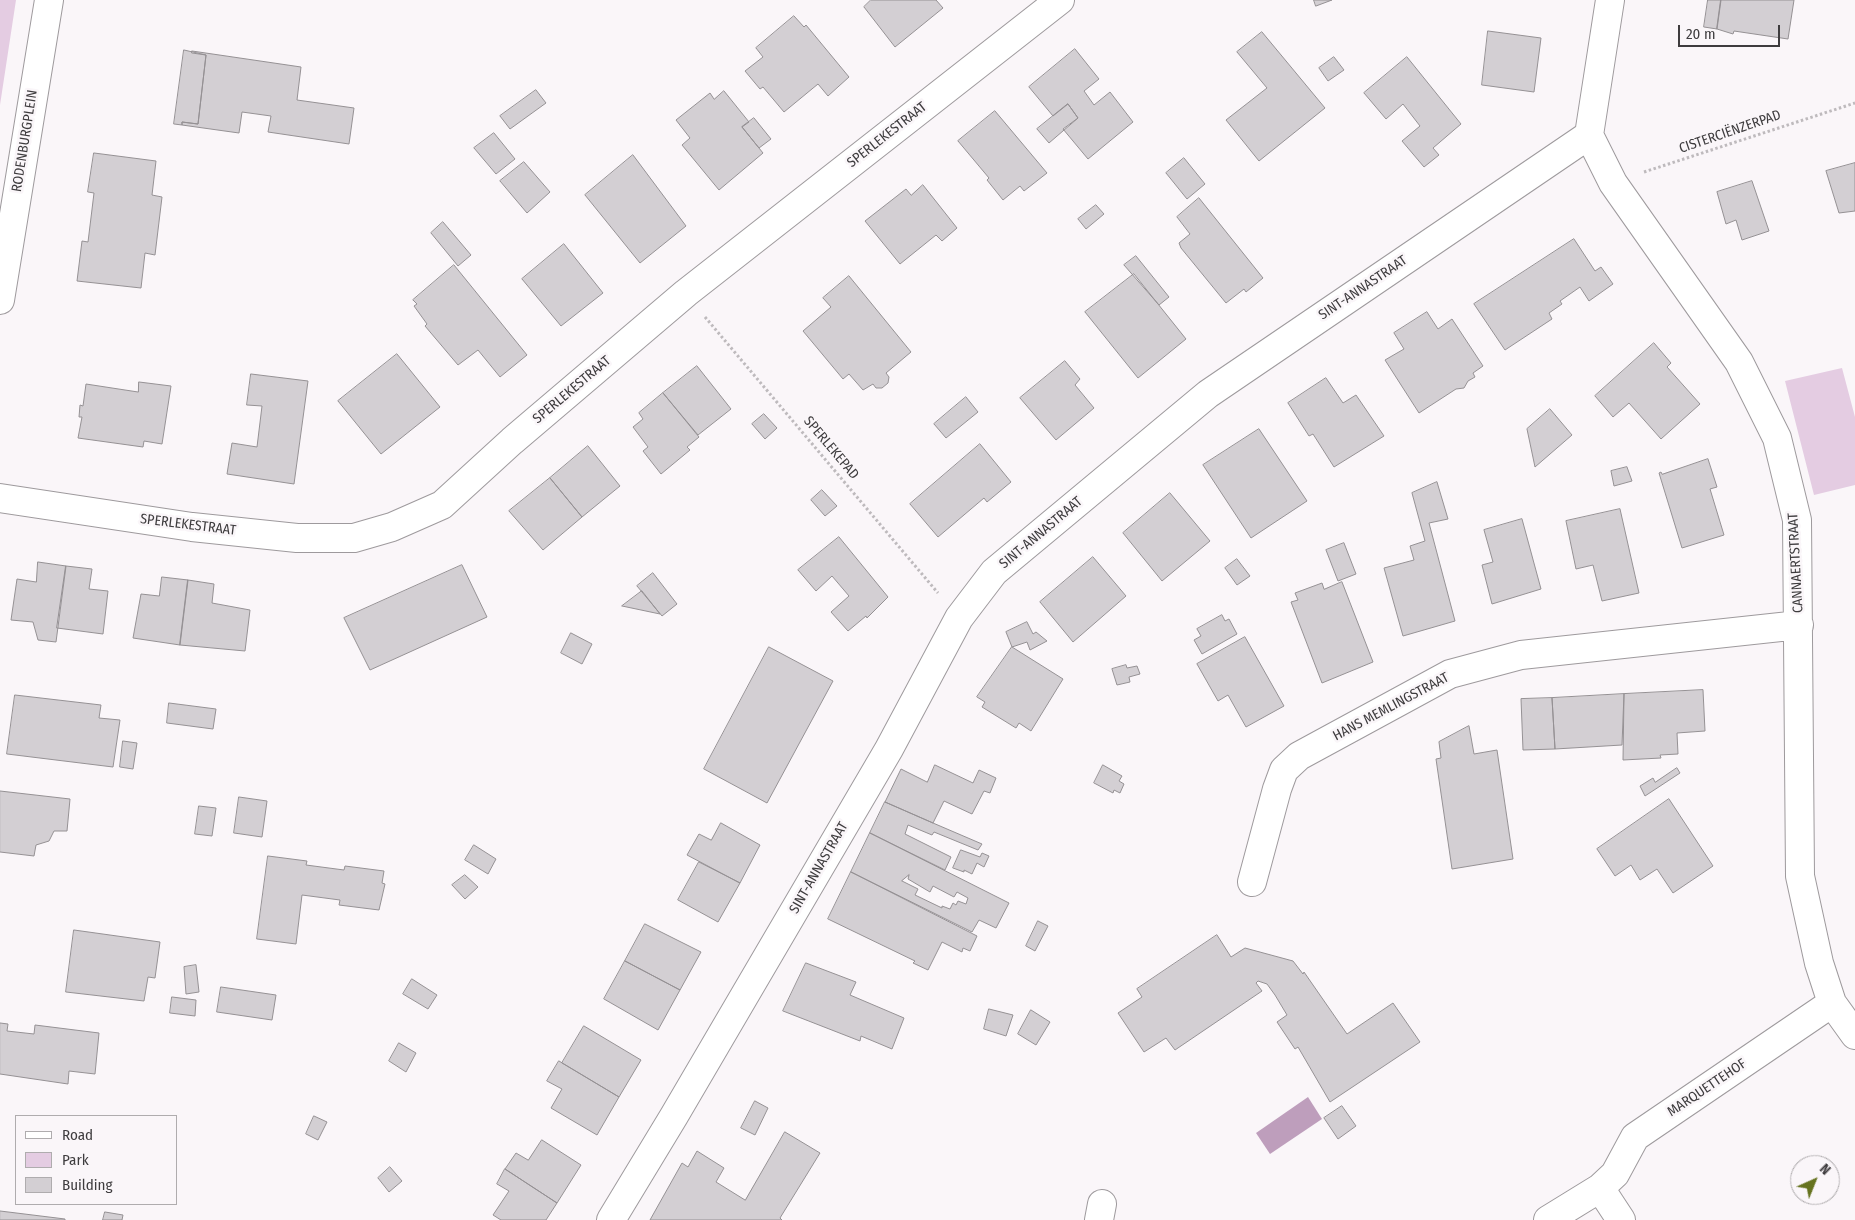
<!DOCTYPE html>
<html>
<head>
<meta charset="utf-8">
<style>
	body { margin:0 }
	#map { position:relative; width:1855px; height:1220px; overflow:hidden; background:#faf6f9; font-family:"Fira Sans Condensed",sans-serif }
	canvas { display:block }
	.legend { position:absolute; left:15px; top:1115px; width:162px; height:90px; box-sizing:border-box; background:#faf6f9; border:1px solid #afacae; margin:0; padding:6px 9px; list-style:none; font-size:15px; color:#3e3c3e }
	.legend li { display:flex; align-items:center; gap:10px; height:25px }
	.legend b { width:25px; border:1px solid #afacae }
	.north { position:absolute; left:1790px; top:1155px; width:50px; height:50px; box-sizing:border-box; background:#faf6f9; border:1px solid #afacae; border-radius:50%; rotate:44deg; font-size:14px; font-weight:700; line-height:20px; text-align:center; color:#3e3c3e }
	.north::after { content:''; display:block; margin:auto; width:18px; height:22px; background:#66731f; clip-path:polygon(50% 0,100% 100%,50% 72%,0 100%) }
	.scale { position:absolute; left:1678px; top:25px; width:102px; height:22px; box-sizing:border-box; border:2px solid #3e3c3e; border-top:0; padding-left:6px; font-size:15px; line-height:18px; white-space:nowrap; color:#3e3c3e; -webkit-text-stroke:4px #faf6f9; paint-order:stroke }
</style>
</head>
<body>
<div id="map">
<canvas width="1855" height="1220"></canvas>
<ul class="legend">
<li><b style="height:6px;background:#fff"></b>Road</li>
<li><b style="height:14px;background:#e4cce2"></b>Park</li>
<li><b style="height:14px;background:#d3cfd3"></b>Building</li>
</ul>
<div class="north">N</div>
<div class="scale">20 m</div>
</div>
<script>
const c = document.querySelector('canvas').getContext('2d');
c.lineJoin = 'round';
function fillPath(path, color) { c.fillStyle = color; c.fill(path, 'evenodd'); }
function strokePath(path, color, width, dash) { c.strokeStyle = color; c.lineWidth = width; c.lineCap = dash ? 'butt' : 'round'; c.setLineDash(dash || []); c.stroke(path); }
function drawText(font, color, halo, rows, align = 'center') {
  c.font = font + ' "Fira Sans Condensed",sans-serif'; c.lineWidth = 5; c.setLineDash([]); c.textBaseline = 'middle'; c.strokeStyle = halo; c.fillStyle = color; for (const [text, x, y, turn = 0] of rows) {
    c.save(); c.translate(x, y); c.rotate((+turn || 0) * Math.PI / 180); c.textAlign = isNaN(turn) ? turn : align; if (halo) c.strokeText(text, 0, 0); c.fillText(text, 0, 0); c.restore();
  }
}
fillPath(new Path2D(`
	M0,0H16L0,105Z
	M1842,368L1855,417V485L1814,495L1785,381Z`), '#e4cce2');
fillPath(new Path2D(`
	M1308,1097L1322,1119L1270,1154L1256,1133Z`), '#be9ebc');
const building = new Path2D(`
	M871,0H936L943,8L895,47L864,7Z
	M1314,0H1332L1316,6Z
	M1708,0H1721L1717,29L1704,27Z
	M1721,0H1794L1788,39L1734,31L1733,34L1717,29Z
	M794,16L804,27L806,25L849,77L828,96L818,84L784,112L763,87L760,89L745,71L763,57L756,48Z
	M1488,31L1541,38L1534,92L1482,85Z
	M1262,32L1325,108L1259,161L1226,120L1267,88L1237,52Z
	M1075,49L1099,79L1084,91L1094,105L1110,92L1133,122L1088,159L1063,129L1078,118L1068,104L1053,116L1029,87Z
	M184,50L206,55L198,124L182,122V125L174,124Z
	M192,51L301,67L297,100L354,108L349,144L268,132L271,116L242,112L239,133L182,125V122L198,124L206,55L192,53Z
	M1334,57L1344,70L1328,81L1319,68Z
	M1407,57L1461,124L1433,148L1439,155L1424,167L1402,141L1420,126L1403,104L1386,119L1364,93Z
	M536,90L546,103L510,129L500,116Z
	M724,91L749,122L742,127L763,153L719,190L682,145L690,138L676,120L710,93L714,99Z
	M1068,104L1078,118L1049,143L1037,129Z
	M995,111L1047,173L1024,191L1020,186L1003,200L987,180L989,178L958,141Z
	M754,118L771,139L759,148L742,127Z
	M494,133L515,159L496,174L474,148Z
	M94,153L156,161L152,195L162,197L155,255L145,253L141,288L77,281L82,241L88,242L94,193L88,192Z
	M633,155L686,226L640,263L585,195Z
	M1184,158L1205,184L1187,199L1166,173Z
	M524,162L550,192L527,213L500,181Z
	M1855,163V211L1839,213L1826,171Z
	M1752,181L1769,231L1742,240L1736,220L1726,224L1717,192Z
	M923,185L957,228L942,241L936,235L900,264L865,221L906,189L911,195Z
	M1199,198L1263,278L1246,292L1244,289L1226,303L1181,248L1179,243L1190,234L1177,217Z
	M1096,205L1104,214L1086,229L1078,219Z
	M443,222L471,255L458,266L431,233Z
	M1574,239L1595,271L1601,267L1613,284L1589,301L1580,287L1560,301L1562,304L1549,313L1552,319L1505,350L1474,304Z
	M564,244L603,293L561,326L522,279Z
	M1136,256L1169,297L1159,305L1124,265Z
	M454,265L527,355L500,377L478,350L458,365L425,326L427,324L414,306L417,304L413,300Z
	M1134,274L1186,339L1138,378L1085,312Z
	M849,276L911,352L886,373L889,377L888,383L882,388H876L873,384L863,390L849,374L843,379L803,331L831,307L823,298Z
	M1427,312L1438,329L1452,319L1483,366L1473,373L1475,377L1468,381L1464,388L1456,389L1419,413L1385,360L1404,349L1394,333Z
	M1654,343L1671,363L1667,367L1700,404L1661,439L1629,403L1613,417L1595,396Z
	M397,354L440,407L381,454L338,401Z
	M1065,361L1080,379L1075,385L1094,408L1056,440L1020,398Z
	M697,366L731,409L698,435L663,393Z
	M251,374L308,381L294,484L227,474L232,443L257,447L262,406L247,405Z
	M1326,378L1343,403L1356,395L1384,436L1334,467L1313,434L1309,436L1288,403Z
	M139,382L171,386L162,444L144,441L143,447L78,438L82,417H79L80,405L83,406L86,384L138,392Z
	M663,393L699,437L687,447L690,450L661,474L643,451L648,447L633,427L643,419L639,413Z
	M966,397L978,412L946,438L934,424Z
	M1550,409L1572,435L1535,467L1527,429Z
	M764,414L777,428L765,439L752,424Z
	M1259,429L1307,501L1251,538L1203,465Z
	M980,444L1011,482L987,502L984,498L938,537L910,504Z
	M588,446L620,486L582,517L550,478Z
	M1708,459L1717,487L1710,489L1724,535L1682,548L1659,473L1661,472L1662,474Z
	M1627,467L1632,481L1614,486L1611,471Z
	M550,478L582,517L543,550L509,511Z
	M1437,482L1448,519L1429,523L1455,621L1403,636L1384,568L1414,560L1410,546L1425,541L1412,493Z
	M822,490L837,506L825,516L811,500Z
	M1170,493L1210,541L1162,581L1123,533Z
	M1620,509L1639,593L1602,601L1593,565L1576,569L1566,521Z
	M1522,519L1541,589L1492,604L1482,565L1493,562L1484,530Z
	M839,537L888,597L867,618L866,616L848,631L831,612L849,596L832,576L816,591L798,570Z
	M1344,543L1356,574L1338,581L1326,550Z
	M1093,557L1126,596L1073,642L1040,602Z
	M1237,559L1250,576L1237,585L1225,568Z
	M38,562L66,566L56,642L38,640L33,622L11,620L17,579L36,582Z
	M462,565L487,617L370,670L344,618Z
	M66,566L92,569L89,589L108,591L103,634L57,628Z
	M653,573L677,604L662,616L637,586Z
	M162,577L188,580L180,645L133,638L141,594L159,596Z
	M188,580L214,584L212,603L250,610L245,651L180,645Z
	M1342,582L1373,662L1322,683L1291,602L1298,600L1295,593L1322,583L1324,589Z
	M642,591L660,614L622,606Z
	M1222,615L1225,621L1229,619L1237,634L1202,654L1194,640L1201,636L1197,629Z
	M1027,622L1033,634L1036,632L1047,641L1030,650L1027,642L1012,647L1006,632Z
	M571,633L592,644L582,664L561,653Z
	M1245,637L1284,706L1246,727L1228,695L1218,701L1197,664Z
	M769,647L833,681L767,803L704,769Z
	M1012,647L1063,679L1031,731L1019,723L1016,728L982,707L985,702L977,697Z
	M1126,665L1127,668L1137,666L1140,674L1129,677L1130,682L1117,685L1112,669Z
	M1703,690L1705,731L1677,733L1678,754L1660,755L1661,758L1623,760L1624,694Z
	M1624,694L1622,745L1555,749L1552,698Z
	M15,695L101,705L99,718L120,720L113,767L7,754Z
	M1552,698L1555,749L1523,750L1521,699Z
	M169,703L216,709L213,729L167,723Z
	M1469,726L1474,754L1497,750L1513,859L1452,869L1436,759L1441,758L1439,742Z
	M123,741L137,743L133,769L120,767Z
	M935,765L973,783L979,770L996,778L990,793L984,791L972,814L944,801L933,823L885,802L901,769L927,782Z
	M1103,765L1122,776L1119,781L1124,784L1120,793L1114,790L1113,793L1094,783Z
	M1677,768L1680,773L1645,796L1640,786L1653,778L1655,782Z
	M0,791L70,799L67,831H54L49,841L36,845L34,856L0,852Z
	M239,797L267,801L262,837L234,833Z
	M1669,799L1713,866L1673,893L1657,869L1640,880L1631,865L1615,876L1597,849Z
	M885,802L933,823L982,844L978,850L934,832L932,835L908,825L905,834L951,857L945,870L870,833Z
	M199,806L216,808L212,836L195,834Z
	M721,823L760,845L740,883L687,855L699,834L711,840Z
	M870,833L1009,903L996,928L979,920L972,932L851,872ZM909,875L908,879L930,892L933,886L954,897L957,892L968,898L966,904L958,901L956,905L953,903L950,909L942,906V908L915,895L918,889L902,881Z
	M474,845L496,859L488,874L465,860Z
	M961,850L980,857L982,853L989,856L984,867L977,863L972,874L964,870V872L953,868Z
	M268,856L307,861L306,865L344,870L345,866L384,871L382,883L385,884L379,910L339,905L340,900L302,895L296,944L257,939Z
	M699,862L740,883L718,922L678,900Z
	M851,872L977,936L970,951L963,948L962,952L942,942L928,970L913,963L915,961L828,919Z
	M465,875L478,887L465,899L452,885Z
	M1038,921L1048,926L1035,951L1026,946Z
	M645,924L701,952L680,990L625,961Z
	M74,930L160,942L155,978L148,977L144,1001L66,992Z
	M1217,935L1231,957L1245,948L1293,961L1303,974L1304,972L1347,1034L1393,1003L1420,1042L1330,1102L1298,1047L1295,1049L1277,1022L1287,1015L1275,995L1267,984L1258,981L1256,983L1262,991L1175,1050L1166,1038L1144,1052L1118,1013L1142,997L1137,989Z
	M625,961L680,990L658,1030L604,999Z
	M806,963L856,982L850,995L904,1018L892,1049L861,1036L860,1041L783,1011Z
	M196,965L199,992L186,994L184,967Z
	M412,979L437,995L428,1009L403,994Z
	M221,987L276,995L272,1020L217,1012Z
	M172,997L196,1000L195,1016L170,1013Z
	M989,1009L1013,1015L1006,1036L984,1029Z
	M1031,1010L1050,1022L1036,1045L1018,1034Z
	M0,1023L8,1024L7,1031L34,1034L35,1025L99,1033L95,1074L69,1071L68,1084L0,1074Z
	M584,1026L641,1060L619,1097L562,1063Z
	M399,1043L416,1053L406,1072L389,1061Z
	M559,1061L619,1097L597,1135L551,1108L562,1089L547,1081Z
	M755,1101L768,1108L755,1135L741,1128Z
	M1342,1106L1356,1126L1338,1139L1324,1118Z
	M314,1116L327,1122L318,1140L306,1134Z
	M785,1132L820,1153L780,1218L782,1220H650L682,1163L688,1167L697,1151L724,1168L716,1182L745,1200Z
	M542,1140L581,1165L557,1203L505,1169L516,1153L528,1160Z
	M390,1167L402,1181L389,1192L378,1178Z
	M505,1169L557,1203L546,1220H501L493,1215L509,1191L497,1184Z
	M0,1211L65,1219V1220H0Z
	M105,1212L123,1215L122,1220H103Z`);
fillPath(building, '#d3cfd3');
strokePath(building, '#959194', 1);
const minor = new Path2D(`
	M1589,135L1613,183L1739,362L1777,438L1797,520L1800,876L1819,963L1832,1003L1855,1035
	M0,300L49,0
	M0,498L192,527L297,538H354L392,527L442,505L512,441L686,293L1060,0
	M1252,882L1277,789L1284,770L1299,756L1450,674L1521,655L1799,625
	M611,1220L674,1116L889,749L959,618L994,572L1208,394L1589,135L1610,0
	M1099,1220L1102,1204
	M1548,1220L1600,1188
	M1621,1220L1600,1188L1615,1174L1635,1137L1832,1003`);
strokePath(minor, '#9e9a9d', 30);
strokePath(new Path2D(`
	M1644,172L1855,103
	M705,317L938,593`), '#bebabd', 3, [2.5, 2.5]);
strokePath(minor, '#fff', 28);
drawText('14px', '#3e3c3e', '#faf6f9', [
	["CISTERCIËNZERPAD",1730,132,-19],
	["SPERLEKESTRAAT",887,135,-38],
	["RODENBURGPLEIN",25,141,-81],
	["SINT-ANNASTRAAT",1363,288,-34],
	["SPERLEKESTRAAT",572,390,-40],
	["SPERLEKEPAD",831,448,50],
	["SPERLEKESTRAAT",188,525,7],
	["SINT-ANNASTRAAT",1041,533,-40],
	["CANNAERTSTRAAT",1796,563,-93],
	["HANS MEMLINGSTRAAT",1391,707,-28],
	["SINT-ANNASTRAAT",819,868,-60],
	["MARQUETTEHOF",1707,1088,-34]
]);
</script>
</body>
</html>
